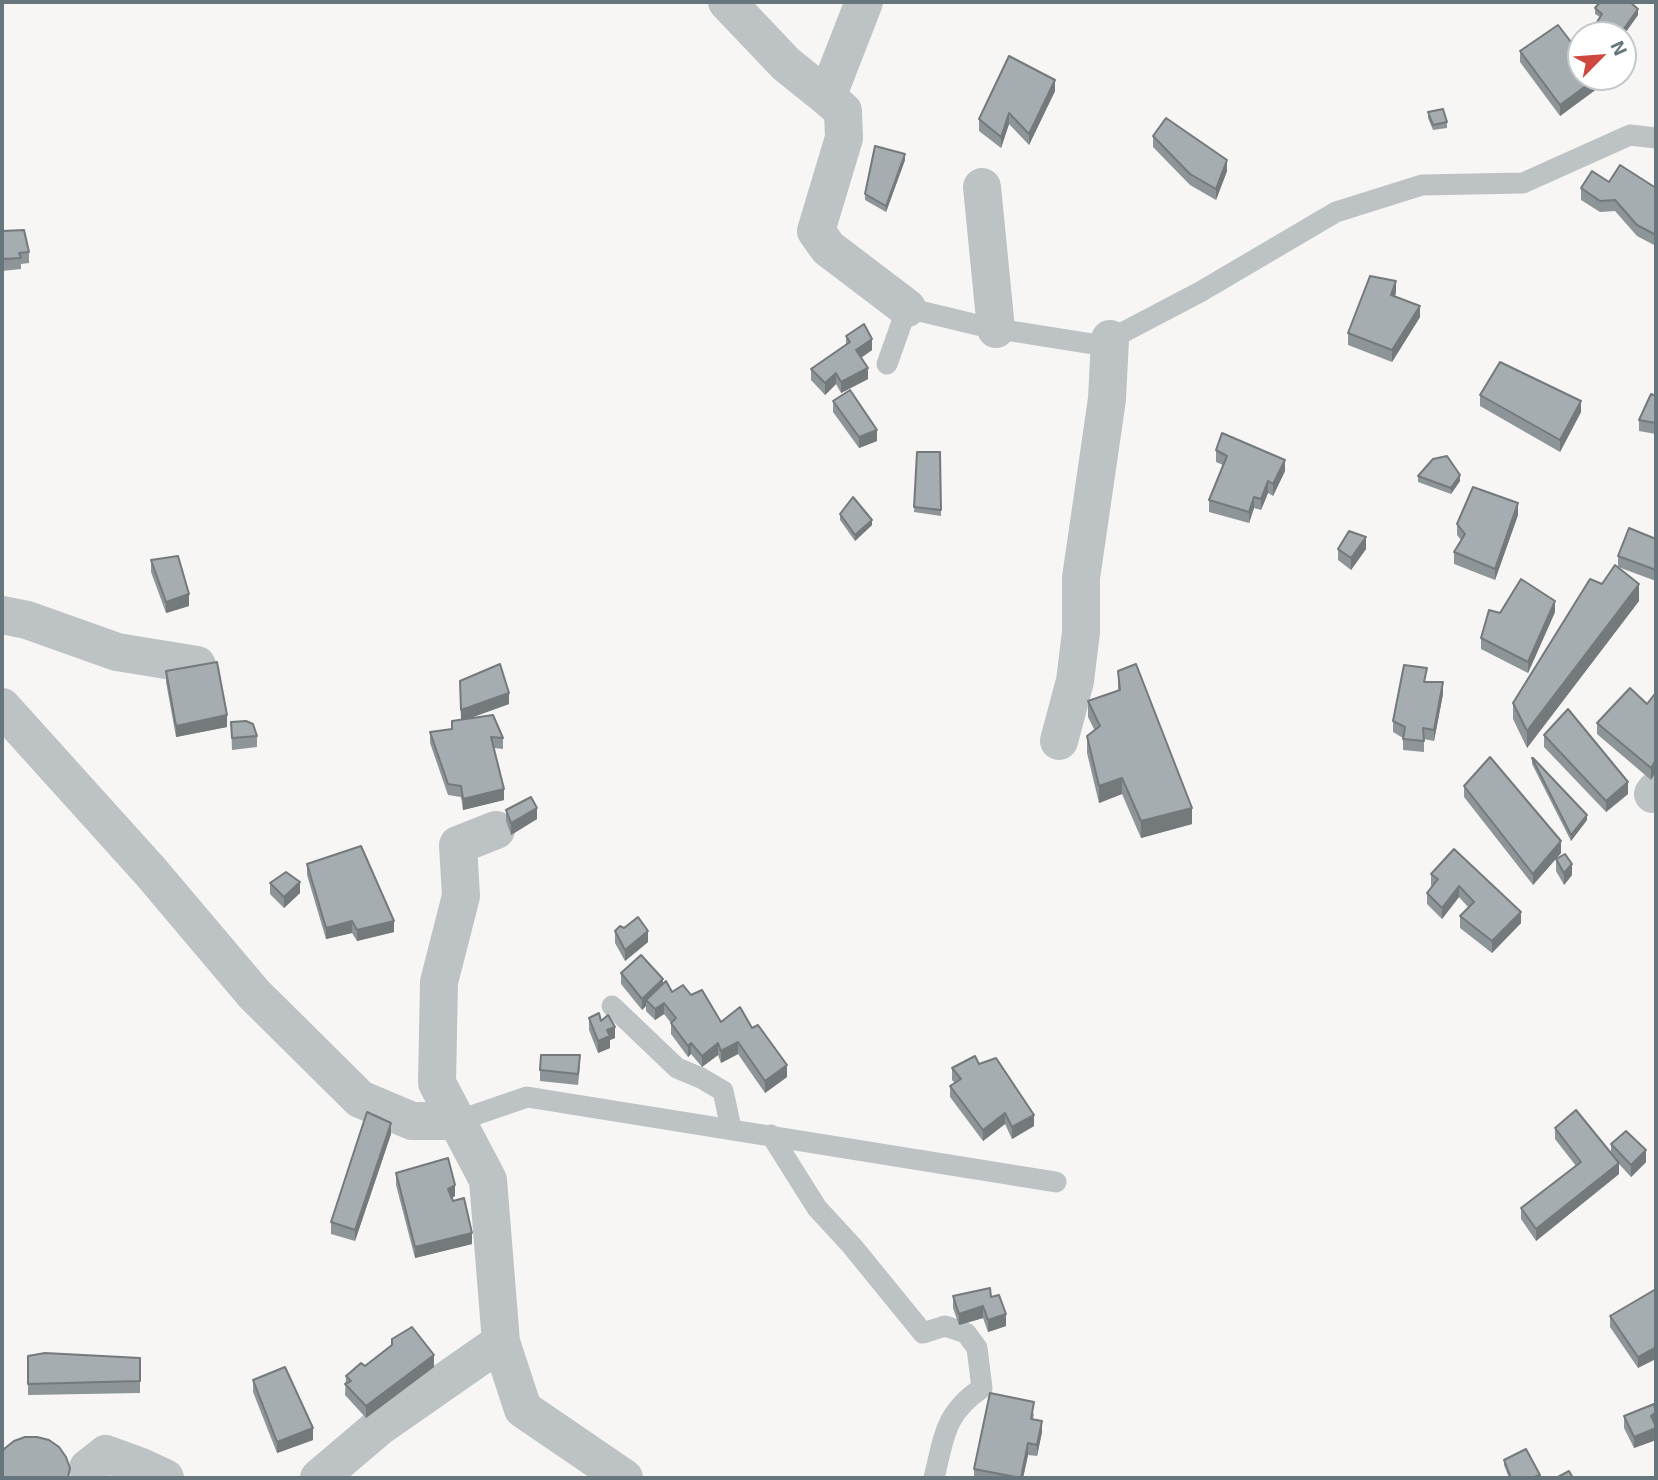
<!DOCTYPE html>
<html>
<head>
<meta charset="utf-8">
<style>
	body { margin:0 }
	#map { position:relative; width:1658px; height:1480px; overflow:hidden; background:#f7f6f4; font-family:"Exo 2",sans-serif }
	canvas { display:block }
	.frame { position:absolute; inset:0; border:4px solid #66767c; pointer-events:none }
	.north { position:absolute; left:1567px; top:21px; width:70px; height:70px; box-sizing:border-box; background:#fff; border:2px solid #c2c8cb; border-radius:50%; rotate:65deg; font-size:19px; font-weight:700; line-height:28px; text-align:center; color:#66767c }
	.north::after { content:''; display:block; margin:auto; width:24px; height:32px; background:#ce483d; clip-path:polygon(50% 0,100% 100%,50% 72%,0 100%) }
</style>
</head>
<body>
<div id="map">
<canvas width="1658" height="1480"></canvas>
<div class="frame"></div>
<div class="north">N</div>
</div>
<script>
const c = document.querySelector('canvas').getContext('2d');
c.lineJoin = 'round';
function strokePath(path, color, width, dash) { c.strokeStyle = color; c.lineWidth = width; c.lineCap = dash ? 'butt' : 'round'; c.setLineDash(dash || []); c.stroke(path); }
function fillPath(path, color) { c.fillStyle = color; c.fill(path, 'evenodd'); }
strokePath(new Path2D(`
	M887,364L907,308L986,327L1099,345L1200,292L1336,212L1422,185L1523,183L1630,135L1656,138
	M612,1006L677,1068L701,1078L723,1091L731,1128
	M457,1121L527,1097L1056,1182
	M771,1135L817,1208L852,1246L923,1333L945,1326L966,1333L977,1348L982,1388C944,1413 944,1438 934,1478`), '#bdc2c4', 21);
strokePath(new Path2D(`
	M727,2L786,64L827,97
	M864,2L827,97L843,111L844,138L816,231L828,248L907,308
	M982,187L996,329
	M2,615L27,620L117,652L197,665
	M2,707L150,871L254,994L360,1099L412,1121H457
	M1059,741L1075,681L1081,632V578L1107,399L1110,339
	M1653,794L1656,790
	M496,830L458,845L461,896L439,982L437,1083L488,1180L501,1342L523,1409L624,1478
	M88,1468L106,1454L139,1466L165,1478
	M319,1478L379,1427L501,1342`), '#bdc2c4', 38);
fillPath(new Path2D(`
	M1595,8L1638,15L1623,36L1605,35L1597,28V22L1600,17L1595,14Z
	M1520,51L1598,88L1560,116L1520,62Z
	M1055,91L1029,145L1009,124L1001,148L979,131V119Z
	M1428,112L1447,122V128L1433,130L1428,118Z
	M1153,136L1227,171L1216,200L1190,185L1153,147Z
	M905,160L886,212L865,200V194Z
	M1609,182L1656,188V246L1637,236L1615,211L1600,212L1581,200V188Z
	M2,231L29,252V263L21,264V269L2,271Z
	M1396,292L1395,297L1420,317L1392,362L1348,345V333Z
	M846,336L872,350L861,358L868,379L841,393L836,384L825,395L811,380V369L846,345Z
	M1480,395L1581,412L1560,452L1480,406Z
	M1656,396V434L1639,431V420Z
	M833,401L877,441L859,448L833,412Z
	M1216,450L1285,471L1273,496L1268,493L1261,510L1254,508L1249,523L1209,512V500L1223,465L1216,462Z
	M917,452H940L941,516L914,512Z
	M1418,476L1460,481L1451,494L1418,482Z
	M840,514L872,525L855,541L840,520Z
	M1518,515L1495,580L1454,564V552L1461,540L1457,535V524Z
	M1656,539V581L1618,567V556Z
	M1338,549H1366L1351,570L1338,560Z
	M151,560L189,606L166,613L151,572Z
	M1639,601L1527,748L1513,719V703Z
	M1555,612L1528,673L1481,649V638L1500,613Z
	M166,671L227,727L176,737L166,682Z
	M1118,671L1192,824L1141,838L1122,794L1099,803L1087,753V736L1095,731L1088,717V701L1118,691Z
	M1427,680L1426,682L1443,694L1434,741L1424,739V752L1403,750V738L1393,732V721Z
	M460,692L509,704L471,718L503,738V749L494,748L504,800L463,810L461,797L448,795L430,743V732L452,729L461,719Z
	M1654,695L1651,780L1597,734V723L1647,704Z
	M231,722L257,736V747L232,750Z
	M1544,735L1628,794L1606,812L1544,747Z
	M1532,758L1587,820L1571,841L1532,764Z
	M1464,786L1561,853L1533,885L1464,797Z
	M506,810L537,819L511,835L506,821Z
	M1454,849L1521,923L1492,953L1460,928V916L1469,908L1459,897L1442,919L1427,904V893L1432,886H1431V874Z
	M1556,859L1572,875L1564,885L1556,871Z
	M307,864L394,932L357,941L352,933L326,939L307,875Z
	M270,883L300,893L284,908L270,894Z
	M615,931L648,942L625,961L615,943Z
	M621,973L663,984L672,992L691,995L721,1022L752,1028L787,1077L765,1093L738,1054L721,1063L718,1055L702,1067L691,1054L688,1057L671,1034V1023L664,1014L655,1020L646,1011V1006L642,1010L621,984Z
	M589,1018L601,1021L615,1038L610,1040V1048L598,1053L589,1030Z
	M979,1064L1034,1126L1012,1139L1005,1124L983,1141L950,1097V1086L955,1083L952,1080V1068Z
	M580,1066L578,1085L540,1081V1070Z
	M1555,1128L1611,1153V1144L1646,1162L1631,1177L1619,1164V1174L1536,1241L1521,1219V1208L1576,1166L1555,1139Z
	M391,1134L355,1241L331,1234V1222Z
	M396,1173L455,1196L452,1198L472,1244L415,1258L396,1185Z
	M1656,1289L1638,1368L1610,1327V1316Z
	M953,1296L991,1297L1006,1326L988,1332L983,1318L959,1325L953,1308Z
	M28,1356L140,1358V1393L28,1395Z
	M365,1366L434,1367L366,1418L345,1395L346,1376Z
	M253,1380L313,1440L277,1453L253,1392Z
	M1034,1413L1033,1420L1042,1432L1037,1456L1028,1455L1023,1478H974V1469Z
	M1624,1416L1656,1423L1655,1424L1656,1426V1440L1634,1448L1624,1428Z
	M1504,1460L1540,1478H1509L1504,1465Z`), '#8e9598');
fillPath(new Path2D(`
	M1638,9V15L1623,36V30Z
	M1598,77V88L1560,116V105Z
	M1055,80V91L1029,145V134Z
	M1009,113V124L1001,148V137Z
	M905,154V160L886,212V206Z
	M1227,160V171L1216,200V189Z
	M1396,281V292L1391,307V295Z
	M1420,306V317L1392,362V350Z
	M872,339V350L856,361V350Z
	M868,368V379L841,393V382Z
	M836,373V384L825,395V383Z
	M1581,401V412L1560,452V440Z
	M877,430V441L859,448V437Z
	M1285,460V471L1273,496V484Z
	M1460,475V481L1451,494V488Z
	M1268,481V493L1261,510V499Z
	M1254,497V508L1249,523V512Z
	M1518,503V515L1495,580V569Z
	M872,520V525L855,541V535Z
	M1366,537V549L1351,570V558Z
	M1639,584V601L1527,748V731Z
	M189,594V606L166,613V602Z
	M1555,601V612L1528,673V662Z
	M1443,682V694L1434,741V730Z
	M509,693V704L461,721V710Z
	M227,715V727L176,737V726Z
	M1656,760V772L1651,780V768Z
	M1122,778V794L1099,803V786Z
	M1628,782V794L1606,812V801Z
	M504,789V800L463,810V799Z
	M537,808V819L511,835V823Z
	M1192,808V824L1141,838V821Z
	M1587,815V820L1571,841V835Z
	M1561,841V853L1533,885V874Z
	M1572,864V875L1564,885V873Z
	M300,882V893L284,908V897Z
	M1459,886V897L1442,919V908Z
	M1521,912V923L1492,953V941Z
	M352,921V933L326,939V928Z
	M394,921V932L357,941V930Z
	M648,931V942L625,961V950Z
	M663,979V991L646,1000V1006L642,1010V999Z
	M664,1003V1014L655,1020V1009Z
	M615,1027V1038L610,1040V1048L598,1053V1041L607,1030Z
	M738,1042V1054L721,1063V1051Z
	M691,1043V1054L688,1057V1046Z
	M718,1043V1055L702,1067V1056Z
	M787,1065V1077L765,1093V1081Z
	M1005,1113V1124L983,1141V1130Z
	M1034,1115V1126L1012,1139V1127Z
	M391,1123V1134L355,1241V1230Z
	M1646,1150V1162L1631,1177V1165Z
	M1619,1163V1174L1536,1241V1229Z
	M455,1185V1196L448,1201V1189Z
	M472,1233V1244L415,1258V1247Z
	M983,1306V1318L959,1325V1314Z
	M1006,1314V1326L988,1332V1320Z
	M1656,1347V1359L1638,1368V1357Z
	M434,1355V1367L366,1418V1406Z
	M1656,1412V1423L1651,1427V1416Z
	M1042,1421V1432L1037,1456V1445Z
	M313,1428V1440L277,1453V1442Z
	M1656,1428V1440L1634,1448V1437Z
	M1028,1443V1455L1023,1478H1021Z`), '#74797c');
const building = new Path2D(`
	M1600,2H1630L1638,9L1623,30L1607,32L1597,22L1602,14L1595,8Z
	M1558,25L1581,55V77H1598L1560,105L1520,51Z
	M1009,56L1055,80L1029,134L1009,113L1001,137L979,119Z
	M1443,109L1447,122L1433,125L1428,112Z
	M1166,118L1227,160L1216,189L1190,174L1153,136Z
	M875,146L905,154L886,206L865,194Z
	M1620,165L1656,188V235L1637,225L1615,200L1600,201L1581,188L1592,171L1609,182Z
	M24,230L29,252L19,253L21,258L2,259V231Z
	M1370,276L1396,281L1391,295L1420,306L1392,350L1348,333Z
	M864,324L872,339L856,350L868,368L841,382L836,373L825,383L811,369L850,342L846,336Z
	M1500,362L1581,401L1560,440L1480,395Z
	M850,390L877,430L859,437L833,401Z
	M1651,394L1656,396V423L1639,420Z
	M1222,433L1285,460L1273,484L1268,481L1261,499L1254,497L1249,512L1209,500L1227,456L1216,450Z
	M917,452H940L941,510L914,507Z
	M1447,456L1460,475L1451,488L1418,476L1433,459Z
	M1473,487L1518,503L1495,569L1454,552L1465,534L1457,524Z
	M853,497L872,520L855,535L840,514Z
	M1629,528L1656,539V570L1618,556Z
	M1349,531L1366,537L1351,558L1338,549Z
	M178,556L189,594L166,602L151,560Z
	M1615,565L1639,584L1527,731L1513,703L1590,579L1602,584Z
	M1521,579L1555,601L1528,662L1481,638L1489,610L1500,613Z
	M217,662L227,715L176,726L166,671Z
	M500,664L509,693L461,710L460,681Z
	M1136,664L1192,808L1141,821L1122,778L1099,786L1087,736L1100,726L1088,701L1120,690L1118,671Z
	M1404,665L1427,668L1424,682H1443L1434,730L1423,728L1424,741L1403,739L1405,727L1393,721Z
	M1630,688L1647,704L1654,695L1656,697V760L1651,768L1597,723Z
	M1568,709L1628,782L1606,801L1544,735Z
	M493,715L503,738L491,737L504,789L463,799L461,786L448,784L430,732L452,729V721Z
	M246,721L253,724L257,736L232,738L231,722Z
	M1490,757L1561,841L1533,874L1464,786Z
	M1532,758H1533L1587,815L1571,835Z
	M531,797L537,808L511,823L506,810Z
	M361,846L394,921L357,930L352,921L326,928L307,864Z
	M1454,849L1521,912L1492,941L1460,916L1474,902L1459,886L1442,908L1427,893L1438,879L1431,874Z
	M1565,854L1572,864L1564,873L1556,859Z
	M286,872L300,882L284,897L270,883Z
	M638,917L648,931L625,950L615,931L620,926L624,928Z
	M641,955L663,979L642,999L621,973Z
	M666,981L672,992L683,985L691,995L702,990L721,1022L740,1007L752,1028L758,1025L787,1065L765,1081L738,1042L721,1051L718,1043L702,1056L691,1043L688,1046L671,1023L676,1018L664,1003L655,1009L646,1000Z
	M599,1013L601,1021L608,1015L615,1027L607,1030L610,1036L598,1041L589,1018Z
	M541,1055H580L578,1074L540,1070Z
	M975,1056L979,1064L996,1058L1034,1115L1012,1127L1005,1113L983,1130L950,1086L961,1079L952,1068Z
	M1576,1110L1619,1163L1536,1229L1521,1208L1581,1162L1555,1128Z
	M367,1112L391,1123L355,1230L331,1222Z
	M1626,1131L1646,1150L1631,1165L1611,1144Z
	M448,1158L455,1185L448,1189L453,1201L464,1198L472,1233L415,1247L396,1173Z
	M990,1288L991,1297L999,1295L1006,1314L988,1320L983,1306L959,1314L953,1296Z
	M1656,1289V1347L1638,1357L1610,1316Z
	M412,1327L434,1355L366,1406L345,1384L351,1381L346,1376L361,1363L365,1366L392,1345V1339Z
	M45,1353L140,1358V1381L28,1384V1356Z
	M285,1367L313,1428L277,1442L253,1380Z
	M990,1393L1034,1402L1031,1419L1042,1421L1037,1445L1028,1443L1021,1478L974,1469Z
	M1654,1404L1656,1412L1651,1416L1656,1426V1428L1634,1437L1624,1416Z
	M25,1437H37L49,1440L59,1447L66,1457L70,1468L68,1478H2V1453L4,1449L14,1441Z
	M1526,1449L1540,1475L1531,1478H1511L1504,1460Z
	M1569,1471L1573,1478H1556Z`);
fillPath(building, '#a5adb1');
strokePath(building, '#74797c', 2);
</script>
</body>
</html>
